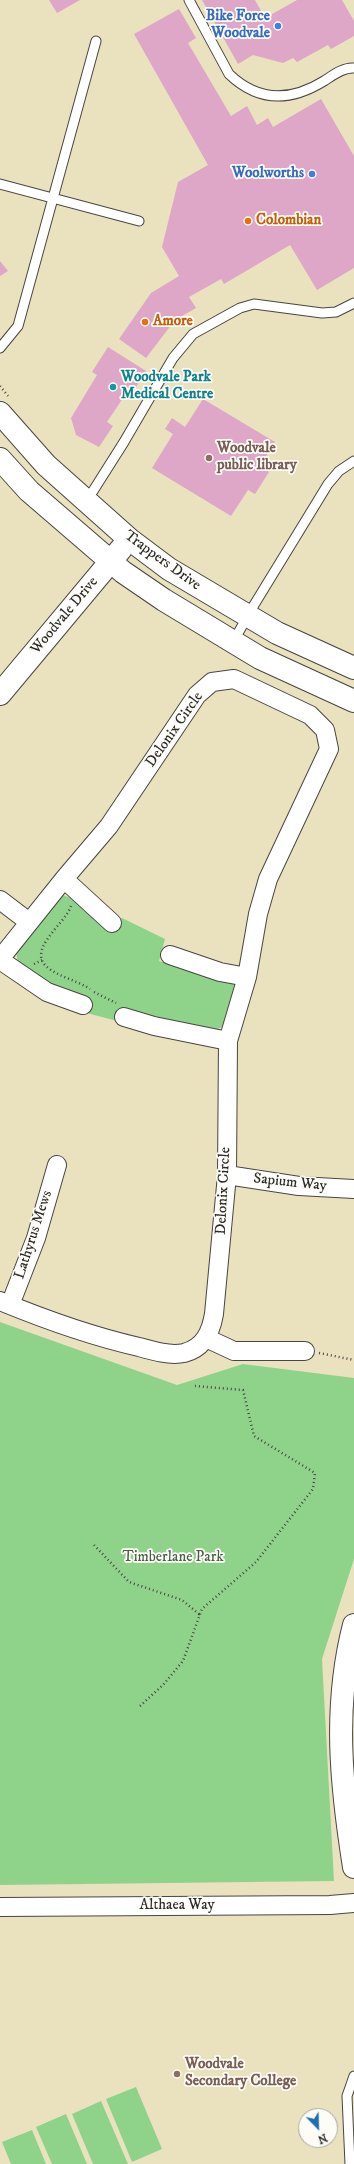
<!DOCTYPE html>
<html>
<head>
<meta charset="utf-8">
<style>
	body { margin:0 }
	#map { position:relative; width:354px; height:2164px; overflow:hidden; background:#eae1bf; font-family:"IM FELL DW Pica",serif }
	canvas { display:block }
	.north { position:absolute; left:298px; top:2108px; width:40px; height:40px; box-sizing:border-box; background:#fdfcf7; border:1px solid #a9a8a5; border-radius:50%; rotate:157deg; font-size:11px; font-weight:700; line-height:16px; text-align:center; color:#2b2b2b }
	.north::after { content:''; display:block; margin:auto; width:14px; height:18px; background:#1f6fb2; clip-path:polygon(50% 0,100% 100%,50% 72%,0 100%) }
</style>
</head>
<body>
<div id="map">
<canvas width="354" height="2164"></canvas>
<div class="north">N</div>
</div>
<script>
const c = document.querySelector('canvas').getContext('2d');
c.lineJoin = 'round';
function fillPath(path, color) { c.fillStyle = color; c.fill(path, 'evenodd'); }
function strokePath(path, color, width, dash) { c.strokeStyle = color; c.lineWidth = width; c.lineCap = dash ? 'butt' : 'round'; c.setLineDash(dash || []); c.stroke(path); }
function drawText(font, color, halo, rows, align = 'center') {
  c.font = font + ' "IM FELL DW Pica",serif'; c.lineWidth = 3.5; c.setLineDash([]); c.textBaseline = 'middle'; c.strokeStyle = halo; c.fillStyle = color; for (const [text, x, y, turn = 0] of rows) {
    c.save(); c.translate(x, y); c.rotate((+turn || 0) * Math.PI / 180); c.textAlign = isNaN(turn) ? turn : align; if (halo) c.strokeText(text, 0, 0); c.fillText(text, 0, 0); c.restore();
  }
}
fillPath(new Path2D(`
	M62,895L75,899L111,929L122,918L165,939L159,961L236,983L237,987L224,1026L218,1029L117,1021L83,1012L53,986L18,963L16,952Z
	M0,1322L177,1385L243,1364L354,1378V1559L322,1659L334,1881L0,1885Z
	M136,2087L162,2149L132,2162L106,2099Z
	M101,2101L128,2164H93L72,2114Z
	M66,2114L87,2164H52L36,2127Z
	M32,2130L46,2164H11L2,2142Z`), '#8fd38b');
fillPath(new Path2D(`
	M49,0H80L57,13Z
	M202,0H255L265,18L297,0H342L354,21V36L331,49L328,45L297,62L293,58L283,63L253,55L238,64Z
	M179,9L196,38L188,43L231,116L247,106L257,125L268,118L273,127L321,99L354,156V268L317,290L290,245L224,284L221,279L189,297L196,308L175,320L146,358L119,339L151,293L179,276L162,247L178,182L208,165L134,34Z
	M0,261L8,271L0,276Z
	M108,347L146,371L128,400L123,398L107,422L113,426L99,447L76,435L71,418L97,375L92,372Z
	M203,399L275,442L260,466L269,472L255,494L248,490L231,516L152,468L173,434L165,429L172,418L185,427Z`), '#dea6c7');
const lane = new Path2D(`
	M189,0L229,74C258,102 290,102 324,81C332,76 343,67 354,68
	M0,184L139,221
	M0,348L18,326L96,41
	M85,500L93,491L124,442L173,358L193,334L240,308L254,304L322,313L336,312L354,303
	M233,642L254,605L328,484L339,471L354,461
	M350,2164L347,2096L354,2076`);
const street = new Path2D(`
	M64,879L112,923
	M0,900L29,922
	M170,955L220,972L247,977
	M0,959L64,879L109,826L197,695L212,682L234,679L310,715L325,730L329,749L268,879L258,914L247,977L228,1041L227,1175L214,1314C211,1332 204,1348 184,1353C170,1356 153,1351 139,1347C91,1336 46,1320 0,1301
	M0,960L47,992L83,1005
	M124,1017L154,1026L228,1041
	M227,1175L299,1186L354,1189
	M10,1305L36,1238L57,1165
	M206,1338L234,1351H305
	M0,1907L330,1905L354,1903`);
const secondary = new Path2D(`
	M0,413L46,465L129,539L169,569L277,633L354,668
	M0,459L29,491L123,572L164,600L260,658L354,701
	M0,694L121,549
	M354,1625C333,1707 341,1785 354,1867`);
strokePath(lane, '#484641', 11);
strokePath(street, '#484641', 20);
strokePath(secondary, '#484641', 24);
strokePath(new Path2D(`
	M0,386L8,396
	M71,906C65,925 22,952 51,970C63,978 78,981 90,989
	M34,964L42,960
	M94,992L116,1003
	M319,1353L354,1360
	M94,1545L129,1582L182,1600L199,1614L200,1613
	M140,1706L163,1685L183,1661L202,1609L256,1562L313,1489L315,1473L254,1436L243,1390L195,1386`), '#484641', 2.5, [1, 3]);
strokePath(lane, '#fff', 9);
strokePath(street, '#fff', 18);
strokePath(secondary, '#fff', 22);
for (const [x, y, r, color] of [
	[278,26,4,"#3f7fe0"],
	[312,174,4,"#3f7fe0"],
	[248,221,4,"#e8710a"],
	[145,322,4,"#e8710a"],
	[113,387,4,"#0f9aa8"],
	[209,458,4,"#8d6e63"],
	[177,2074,4,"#8d6e63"]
]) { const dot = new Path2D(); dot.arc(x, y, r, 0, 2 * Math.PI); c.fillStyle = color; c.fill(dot); strokePath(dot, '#fdfcf7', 1.5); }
drawText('bold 15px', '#366cbe', '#fdfcf7', [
	["Bike Force",270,17],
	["Woodvale",270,34],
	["Woolworths",304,174]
], 'right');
drawText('bold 15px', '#c56008', '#fdfcf7', [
	["Colombian",256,221],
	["Amore",153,322]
], 'left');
drawText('bold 15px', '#0d838f', '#fdfcf7', [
	["Woodvale Park",121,378],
	["Medical Centre",121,395]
], 'left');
drawText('bold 15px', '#785e54', '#fdfcf7', [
	["Woodvale",217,449],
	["public library",217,466],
	["Woodvale",185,2065],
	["Secondary College",185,2082]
], 'left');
drawText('15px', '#2b2b2b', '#fdfcf7', [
	["Trappers Drive",162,561,36],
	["Woodvale Drive",65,616,-50],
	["Delonix Circle",175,730,-55],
	["Sapium Way",290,1183,6],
	["Delonix Circle",224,1191,-87],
	["Lathyrus Mews",34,1235,-72],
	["Althaea Way",177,1906]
]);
drawText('15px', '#495d48', '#fdfcf7', [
	["Timberlane Park",173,1558]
]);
</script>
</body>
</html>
